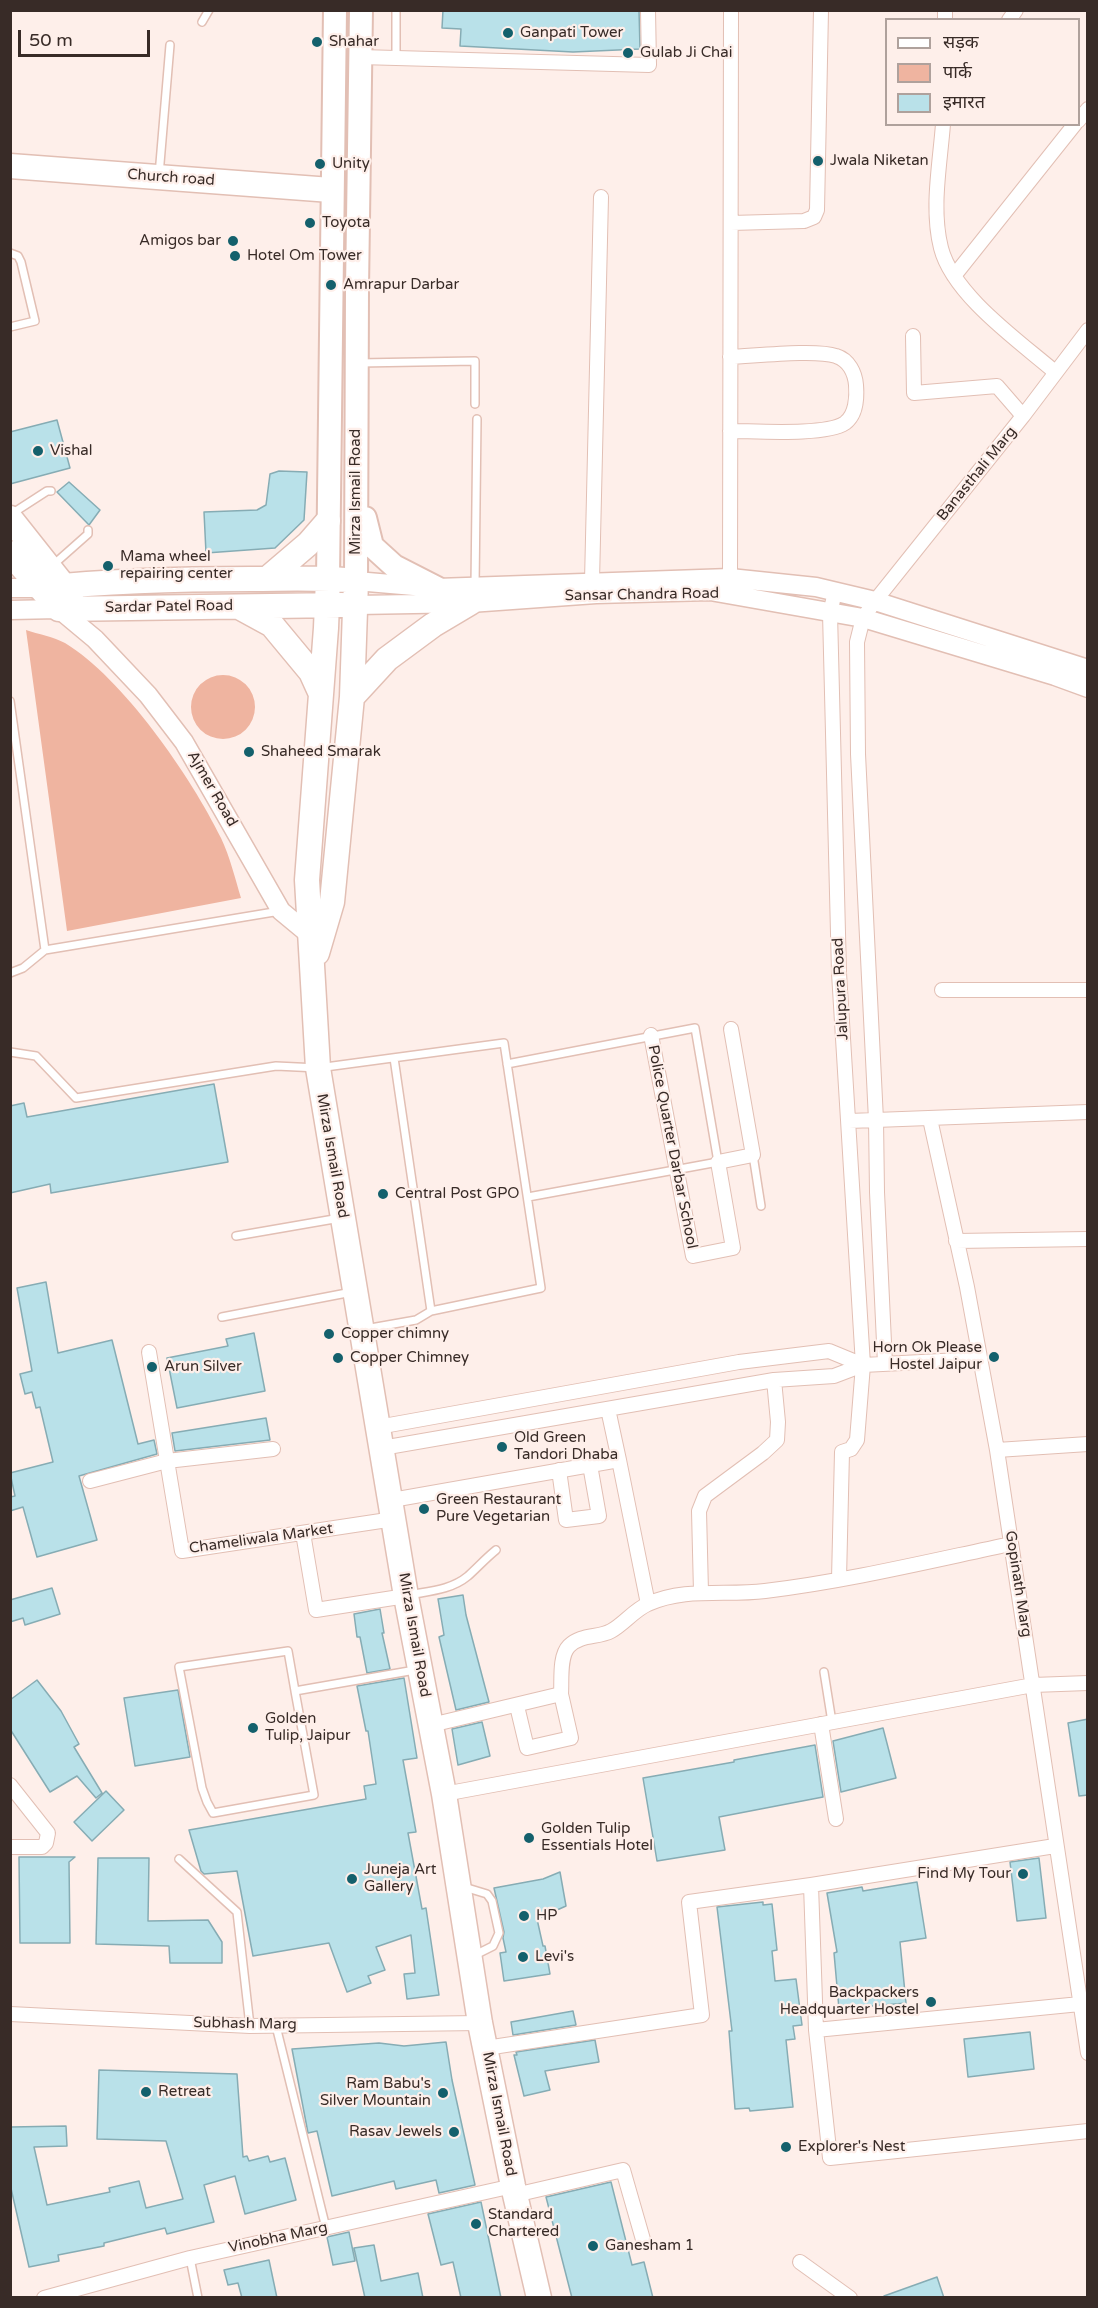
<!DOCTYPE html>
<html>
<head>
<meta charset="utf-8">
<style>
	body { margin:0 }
	#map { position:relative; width:1098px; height:2308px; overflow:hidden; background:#feefea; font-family:"Varela Round","Noto Sans Devanagari",sans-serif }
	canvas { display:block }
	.frame { position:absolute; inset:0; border:12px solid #382b27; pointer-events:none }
	.legend { position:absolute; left:885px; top:18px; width:195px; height:108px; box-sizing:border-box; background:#feefea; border:2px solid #afa19c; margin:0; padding:8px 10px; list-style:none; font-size:18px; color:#382b27 }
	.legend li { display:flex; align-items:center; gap:12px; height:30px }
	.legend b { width:30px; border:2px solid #afa19c }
	.scale { position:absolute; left:18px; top:30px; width:132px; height:27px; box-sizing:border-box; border:3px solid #382b27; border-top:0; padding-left:8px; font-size:18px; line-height:21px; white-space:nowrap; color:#382b27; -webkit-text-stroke:4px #feefea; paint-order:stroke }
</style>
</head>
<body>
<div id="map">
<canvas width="1098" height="2308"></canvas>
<div class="frame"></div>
<ul class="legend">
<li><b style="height:8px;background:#fff"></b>सड़क</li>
<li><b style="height:16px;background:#efb4a0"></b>पार्क</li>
<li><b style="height:16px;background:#b9e1e9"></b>इमारत</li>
</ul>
<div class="scale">50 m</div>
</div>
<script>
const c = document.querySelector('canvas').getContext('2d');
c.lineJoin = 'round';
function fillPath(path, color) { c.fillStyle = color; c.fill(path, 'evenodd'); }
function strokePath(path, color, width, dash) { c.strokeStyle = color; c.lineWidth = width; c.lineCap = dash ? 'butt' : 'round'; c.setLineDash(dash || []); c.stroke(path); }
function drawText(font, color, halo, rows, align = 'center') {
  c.font = font + ' "Varela Round",sans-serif'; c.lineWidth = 4.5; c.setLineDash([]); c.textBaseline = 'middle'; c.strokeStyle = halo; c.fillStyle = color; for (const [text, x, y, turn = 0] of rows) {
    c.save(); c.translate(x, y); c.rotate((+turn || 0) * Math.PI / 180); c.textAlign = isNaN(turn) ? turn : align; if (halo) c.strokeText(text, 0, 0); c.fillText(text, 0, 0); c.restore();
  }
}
fillPath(new Path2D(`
	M26,630C38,634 54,637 65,643C122,677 192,778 221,838C230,857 235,878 241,898L67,931Z
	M191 707a32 32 0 1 1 64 0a32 32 0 1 1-64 0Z`), '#efb4a0');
const building = new Path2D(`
	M443,10H639L640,49L573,52L460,46L461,29L442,28Z
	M57,420L70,468L10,484V432Z
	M279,471L307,472L304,520L275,548L206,553L204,512L257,510L266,505L270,474Z
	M69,482L100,510L89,525L57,492Z
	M214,1084L228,1162L51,1193L50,1184L10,1193V1106L24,1103L27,1117Z
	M46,1282L58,1353L112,1340L138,1444L154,1440L157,1454L79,1476L97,1540L37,1557L23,1507L10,1511V1497L15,1496L10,1473L53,1462L40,1407L36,1408L32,1392L25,1394L20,1374L32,1371L17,1288Z
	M254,1333L265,1391L177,1408L167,1358L228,1346L226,1339Z
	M266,1418L270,1440L175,1451L172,1433Z
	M52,1588L60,1614L25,1625L23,1618L10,1622V1600Z
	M463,1595L466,1615L489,1702L456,1710L439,1637L444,1635L438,1599Z
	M380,1609L384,1633H382L390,1669L367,1673L360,1637H357L354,1614Z
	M404,1678L417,1758L403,1760L416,1832L408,1833L422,1909L426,1908L439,1995L407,1999L404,1974L415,1973L411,1935L376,1947L385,1970L368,1976L371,1983L347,1992L329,1943L253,1956L237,1871L204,1874L201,1871L189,1830L366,1799L364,1786L376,1784L368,1731H366L357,1686Z
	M37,1680L61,1711L79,1744L74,1747L102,1793L96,1798L77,1776L50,1792L10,1729V1700Z
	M178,1690L190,1757L135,1766L124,1698Z
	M1088,1719V1795L1079,1796L1068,1723Z
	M482,1722L490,1756L458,1765L452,1729Z
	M883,1728L896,1778L841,1792L833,1741Z
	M815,1745L823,1797L719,1817L725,1850L657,1861L643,1778L734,1762V1760Z
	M106,1791L124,1810L92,1841L74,1822Z
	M19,1857H75L69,1862L70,1943H20Z
	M98,1858H149L148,1921L208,1920L222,1942V1963H170L169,1946L96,1944Z
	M1039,1858L1046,1918L1017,1921L1010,1862Z
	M560,1872L566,1906L537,1919L543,1946H545L550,1974L504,1981L500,1953L506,1952L503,1938L504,1932L494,1888L543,1879Z
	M917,1882L926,1938L900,1942L906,2003L839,2009L834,1953L837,1952L827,1893L862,1887L863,1891Z
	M763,1902V1905L772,1904L777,1950L772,1951L775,1981L796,1979L802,2025L793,2026L795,2039L786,2040L793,2107L750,2111L749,2108L735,2109L729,2031H732L717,1907Z
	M573,2011L576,2025L513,2035L511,2022Z
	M1030,2032L1034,2069L968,2077L964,2039Z
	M595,2040L599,2062L545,2071L550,2090L524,2096L514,2055H517L516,2052Z
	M446,2042L452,2080L475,2185L439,2193L436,2180L396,2189L394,2181L332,2196L317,2131L308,2133L292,2049L379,2043L404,2046Z
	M99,2070L237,2074L243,2157L247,2156L249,2161L268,2156L270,2162L285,2158L296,2200L245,2214L235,2176L204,2185L214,2222L167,2234L165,2228L104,2243V2246L58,2255L59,2261L29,2267L10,2184L11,2127L66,2126L67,2146L34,2147L47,2205L110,2192L109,2188L139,2181L146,2208L183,2199L166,2141L97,2139Z
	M611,2182L632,2265L644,2262L653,2298H572L546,2197Z
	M481,2202L501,2298H461L453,2262L441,2265L428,2214Z
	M349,2232L355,2261L333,2265L327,2237Z
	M374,2245L381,2281L418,2273L423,2298H365L354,2248Z
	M269,2260L277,2298H242L238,2283L228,2285L224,2270Z
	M937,2277L944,2298H885L884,2296Z`);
fillPath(building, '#b9e1e9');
strokePath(building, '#86acb4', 1.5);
const service = new Path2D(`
	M202,22L209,10
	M396,58V10
	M159,175L170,45
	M10,253L18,256L21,262L35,321L10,327
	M359,363L475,361V404
	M13,513L47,491H51
	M53,565L88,534V530
	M475,586L477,419
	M10,701L45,950L280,911
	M10,973L23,968L45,950
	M10,1052L36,1056L76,1098L276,1066L318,1068L504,1043L541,1288L431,1311L394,1058
	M507,1064L695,1028L718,1162L528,1197
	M753,1155L761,1206
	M236,1236L340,1218
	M222,1317L352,1292
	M365,1329L416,1320L431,1311
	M409,1595C430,1591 451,1590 468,1576C478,1567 486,1558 496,1550
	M824,1672L832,1722
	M295,1691L314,1795L213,1813L207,1802L202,1788L179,1667L288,1651L295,1691L415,1670
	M179,1859L237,1912L250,2026
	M464,1887L487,1894L492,1901L499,1933L493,1946L475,1955
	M276,2026L326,2228
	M190,2258L198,2298`);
const minor = new Path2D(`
	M945,10V20
	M1009,20L1016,10
	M360,57L649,65L648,10
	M1078,121L1088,109
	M943,124C940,164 931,209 941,248C953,295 1019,341 1055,372
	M731,223L804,221L814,217L817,210L821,10
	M954,276L1075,124
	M913,336L914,393L997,386L1023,416
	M730,431C755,431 826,436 845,423C856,415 857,397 856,385C855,373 849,360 836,356C816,349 755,356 730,357
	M730,578L731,10
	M592,581L601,197
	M835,592L830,613L839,973L863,1365L857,1440L851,1449L842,1452L839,1579
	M942,990H1088
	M651,1035L693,1256L733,1248L718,1162L753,1155L731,1029
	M930,1119L967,1287L997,1450L1088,2053
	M849,1121L1088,1112
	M956,1241L1088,1239
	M149,1352L182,1551L394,1519
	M885,1364L877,1192L876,1120L858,754L857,642L863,618L875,601L1023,416L1088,330
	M378,1427L739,1362L829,1351L863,1365
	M382,1448L774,1380L834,1376L863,1365L980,1359
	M997,1450L1088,1444
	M619,1460L648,1604
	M559,1470L566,1520L599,1516L590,1465
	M90,1481L167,1461L273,1449
	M392,1500L619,1460L608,1409
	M303,1533L316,1610L406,1596
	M701,1592L699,1511L705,1496L763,1453L777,1440L778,1422L774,1380
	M561,1694C562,1681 559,1656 569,1646C581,1634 598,1638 611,1631C624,1624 634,1610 648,1604C685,1587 726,1596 765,1591C848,1581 930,1561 1011,1544
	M821,1724L836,1819
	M431,1725L561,1694L571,1738L527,1748L517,1706
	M10,1785L48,1833L46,1843L42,1847H10
	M444,1794L1033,1685L1088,1683
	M811,1885L816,2030L830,2158L1088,2131
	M10,2014L250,2026L480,2023
	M816,2030L1080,2004
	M486,2048L702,2015L689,1902L811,1885L1055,1846
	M515,2195L623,2170L644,2243
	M800,2262L850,2298
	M44,2298L190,2258L513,2186`);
const tertiary = new Path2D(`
	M356,581L437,588L730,578L816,587L875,601L1088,669
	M10,588H40
	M357,605L470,603L596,594L710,591L863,618L1055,676L1088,688
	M10,610L59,609L95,639L148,695L184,742L281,911L316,940`);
const primary = new Path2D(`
	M365,518L372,546L394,566L437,588
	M328,578L335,10
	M356,581L357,289L361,10`);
const trunk = new Path2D(`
	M10,166L331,190
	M10,518L71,595
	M10,553L59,609L342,605
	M328,578L326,628L307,880L318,1068L406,1596L444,1794L480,2023L513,2186L539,2298
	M267,579L308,544L328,521
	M40,588C110,581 181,579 251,579C286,579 321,577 356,581L352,697L332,902L317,953
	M239,607L272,625L311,672L321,694
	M352,697L387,659L433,625L470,603`);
strokePath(service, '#e2bfb4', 10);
strokePath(minor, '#e2bfb4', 16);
strokePath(tertiary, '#e2bfb4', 21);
strokePath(primary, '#e2bfb4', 26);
strokePath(trunk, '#e2bfb4', 27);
strokePath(service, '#fff', 7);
strokePath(minor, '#fff', 14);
strokePath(tertiary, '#fff', 18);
strokePath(primary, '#fff', 22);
strokePath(trunk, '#fff', 24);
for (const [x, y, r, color] of [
	[508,33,6,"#14606c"],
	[317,42,6,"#14606c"],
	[628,53,6,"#14606c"],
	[818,161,6,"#14606c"],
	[320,164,6,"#14606c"],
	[310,223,6,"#14606c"],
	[233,241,6,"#14606c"],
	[235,256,6,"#14606c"],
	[331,285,6,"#14606c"],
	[38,451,6,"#14606c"],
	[108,566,6,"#14606c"],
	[249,752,6,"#14606c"],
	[383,1194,6,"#14606c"],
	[329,1334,6,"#14606c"],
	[994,1357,6,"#14606c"],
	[338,1358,6,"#14606c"],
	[152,1367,6,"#14606c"],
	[502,1447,6,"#14606c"],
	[424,1509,6,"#14606c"],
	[253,1728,6,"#14606c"],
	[529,1838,6,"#14606c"],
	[1023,1874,6,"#14606c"],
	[352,1879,6,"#14606c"],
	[524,1916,6,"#14606c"],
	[523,1957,6,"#14606c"],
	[931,2002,6,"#14606c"],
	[146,2092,6,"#14606c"],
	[443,2093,6,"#14606c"],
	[454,2132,6,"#14606c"],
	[786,2147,6,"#14606c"],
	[476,2224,6,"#14606c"],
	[593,2246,6,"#14606c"]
]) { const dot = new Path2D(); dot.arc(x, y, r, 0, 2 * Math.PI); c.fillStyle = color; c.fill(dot); strokePath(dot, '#feefea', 2); }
drawText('15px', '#382b27', '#feefea', [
	["Ganpati Tower",520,33],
	["Shahar",329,42],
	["Gulab Ji Chai",640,53],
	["Jwala Niketan",830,161],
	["Unity",332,164],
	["Toyota",322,223],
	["Amigos bar",221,241,"right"],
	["Hotel Om Tower",247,256],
	["Amrapur Darbar",343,285],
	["Vishal",50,451],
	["Mama wheel",120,557],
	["repairing center",120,574],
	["Shaheed Smarak",261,752],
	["Central Post GPO",395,1194],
	["Copper chimny",341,1334],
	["Horn Ok Please",982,1348,"right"],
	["Hostel Jaipur",982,1365,"right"],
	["Copper Chimney",350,1358],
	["Arun Silver",164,1367],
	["Old Green",514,1438],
	["Tandori Dhaba",514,1455],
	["Green Restaurant",436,1500],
	["Pure Vegetarian",436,1517],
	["Golden",265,1719],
	["Tulip, Jaipur",265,1736],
	["Golden Tulip",541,1829],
	["Essentials Hotel",541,1846],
	["Juneja Art",364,1870],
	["Gallery",364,1887],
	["Find My Tour",1011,1874,"right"],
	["HP",536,1916],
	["Levi's",535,1957],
	["Backpackers",919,1993,"right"],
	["Headquarter Hostel",919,2010,"right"],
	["Ram Babu's",431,2084,"right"],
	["Silver Mountain",431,2101,"right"],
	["Retreat",158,2092],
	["Rasav Jewels",442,2132,"right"],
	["Explorer's Nest",798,2147],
	["Standard",488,2215],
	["Chartered",488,2232],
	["Ganesham 1",605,2246]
], 'left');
drawText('15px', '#382b27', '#feefea', [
	["Church road",171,178,4],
	["Banasthali Marg",977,474,-51],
	["Mirza Ismail Road",356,492,-90],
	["Sansar Chandra Road",642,595,-1],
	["Sardar Patel Road",169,607,-1],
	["Ajmer Road",212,789,60],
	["Jalupura Road",841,989,-93],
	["Police Quarter Darbar School",672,1147,79],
	["Mirza Ismail Road",332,1156,80],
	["Chameliwala Market",261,1539,-8],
	["Gopinath Marg",1018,1584,81],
	["Mirza Ismail Road",414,1635,80],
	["Subhash Marg",245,2024,1],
	["Mirza Ismail Road",499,2114,79],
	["Vinobha Marg",278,2238,-12]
]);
</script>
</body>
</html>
